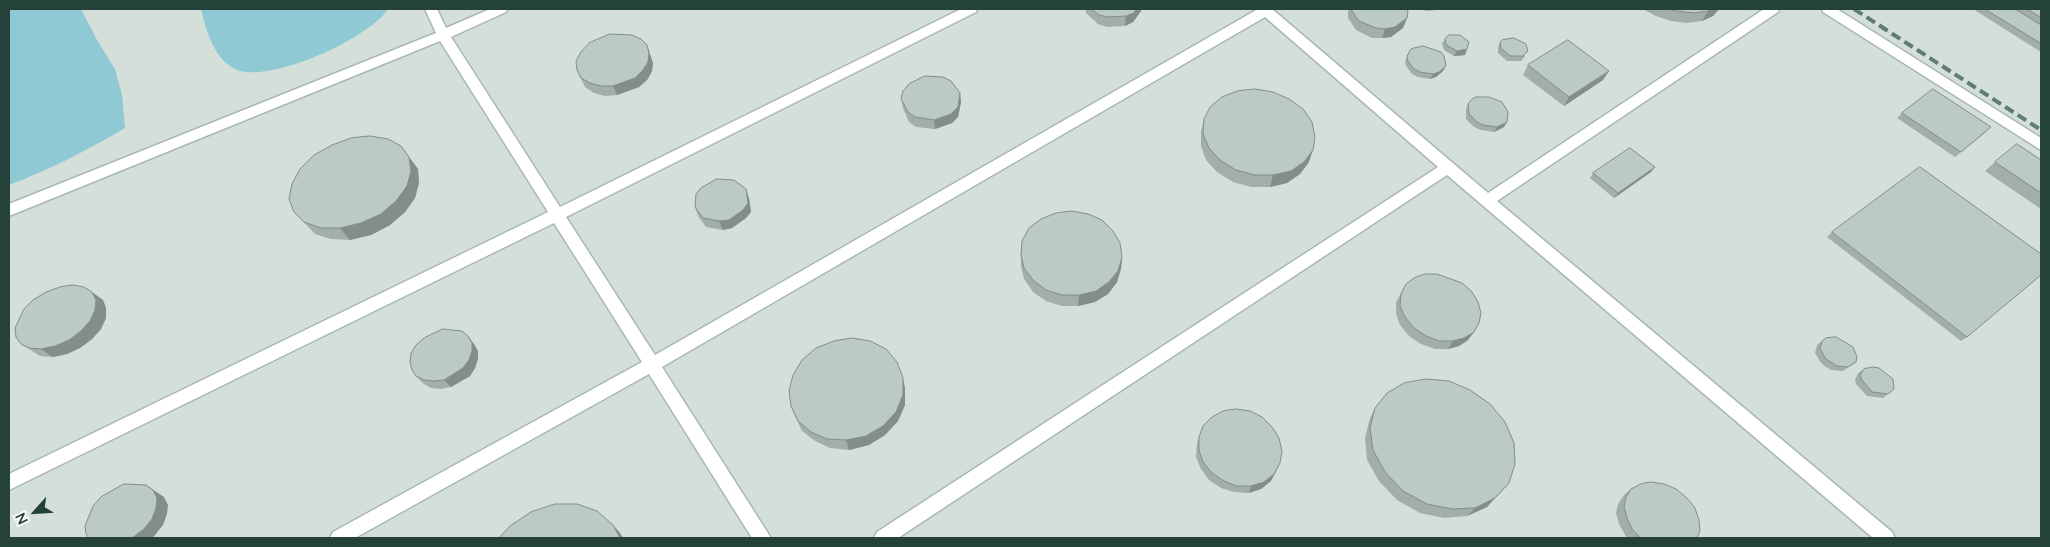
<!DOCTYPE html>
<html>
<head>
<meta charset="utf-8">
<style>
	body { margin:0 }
	#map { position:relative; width:2050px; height:547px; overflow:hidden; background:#e6efeb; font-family:Lato,sans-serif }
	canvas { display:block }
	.frame { position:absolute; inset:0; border:10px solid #24423a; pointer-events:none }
	.north { position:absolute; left:10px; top:487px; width:50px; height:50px; -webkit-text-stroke:4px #f7fbf9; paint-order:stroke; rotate:244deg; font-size:14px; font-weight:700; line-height:20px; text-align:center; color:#24423a }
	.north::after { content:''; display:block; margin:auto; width:18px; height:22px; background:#24423a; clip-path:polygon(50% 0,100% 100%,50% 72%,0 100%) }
</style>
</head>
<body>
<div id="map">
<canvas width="2050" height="547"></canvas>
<div class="frame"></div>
<div class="north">N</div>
</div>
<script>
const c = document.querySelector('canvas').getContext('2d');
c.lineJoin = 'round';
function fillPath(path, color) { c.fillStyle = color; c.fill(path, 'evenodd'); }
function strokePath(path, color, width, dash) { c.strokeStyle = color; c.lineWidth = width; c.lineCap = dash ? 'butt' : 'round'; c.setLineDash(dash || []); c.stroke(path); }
fillPath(new Path2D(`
	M9,9H2041V538H9Z`), '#d4dfda');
fillPath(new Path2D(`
	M9,9H81L97,40L115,69L122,95L125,128C88,150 49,170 9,185Z
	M201,9H388C370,38 265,87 233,68C213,56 206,30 201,9Z`), '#8ec9d4');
const minor = new Path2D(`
	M425,9H437L446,28L490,9H507L506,12L451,37L560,207L961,9H977L976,12L566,217L655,355L1258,9H1272L1488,193L1764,9H1779L1778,12L1497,201L1892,532L1895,538H1873L1447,175L898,538H874L877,532L1438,167L1265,17L662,367L771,538H752L649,374L355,538H330L333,532L642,362L554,223L9,490V474L548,212L440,41L9,216V204L436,33Z
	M1822,9H1837L2041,138V150L1823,12Z`);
strokePath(minor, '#a8b8b2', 3);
fillPath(minor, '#fff');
strokePath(new Path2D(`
	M1854,9L2041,130`), '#5f7d75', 4, [10, 5]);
fillPath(new Path2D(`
	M1086,9H1141V11L1133,22L1125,26L1107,27L1098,24L1086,13Z
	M1349,9H1407V18L1403,28L1391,37L1382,38H1372L1356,30L1348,18V12Z
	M1419,9H1446L1428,11Z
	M1643,9H1719L1713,16L1702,21L1687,23L1671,21L1656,16Z
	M1973,9H2041V52Z
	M1445,39L1467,49L1465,55L1454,56L1444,50L1442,44Z
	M1500,42L1525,56L1521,61H1507L1498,53V47Z
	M1407,56L1443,71L1436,77L1430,79L1418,77L1412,74L1406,66L1405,62Z
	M653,63L652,71L647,80L639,87L617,95L605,96L594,93L585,87L577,70Z
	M1528,65L1603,80L1564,106L1523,75Z
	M960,93L961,102L958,117L952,123L935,129L916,127L909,122L903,108L901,99Z
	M1468,104L1504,127L1494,132L1481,130L1474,127L1466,119V109Z
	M1902,113L1986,132L1955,157L1897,118Z
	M1204,119L1309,162L1300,174L1287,183L1270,187H1251L1233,182L1217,172L1206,160L1201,146V132Z
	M409,157L418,169L419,183L415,198L405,212L390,225L371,235L350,240L331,239L315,234L294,212Z
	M2041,160V209L1985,171L1995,162Z
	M1651,172L1614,198L1590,178L1593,173Z
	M749,198L751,212L746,218L732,228L723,230L706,227L698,216L695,207Z
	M1832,232L1967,337L1961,341L1827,237Z
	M1021,255L1122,257L1121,269L1117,282L1108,294L1095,302L1078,306H1062L1046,301L1033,292L1024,279L1021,266Z
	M1406,284L1468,340L1459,346L1448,349H1435L1421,344L1409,336L1400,325L1396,314V302Z
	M103,300L106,308V318L101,329L92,339L80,348L67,354L53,357L40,356L21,344Z
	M1822,341L1856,362L1843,371L1831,370L1826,367L1821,363L1815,353L1817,345Z
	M474,344L478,351V359L475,368L470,376L451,387L441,389L431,388L424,384L416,376Z
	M1864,369L1888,394L1883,398L1867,396L1856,384L1855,380L1858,373Z
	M905,388V405L898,421L885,435L869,445L849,450L830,448L815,441L802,431L795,416L791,406Z
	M1375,408L1487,507L1467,516L1444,518L1420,513L1397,500L1379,481L1367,460L1365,438L1370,418Z
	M1199,437L1277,470L1271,481L1261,489L1249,493L1234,492L1221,488L1209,480L1201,469L1196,457L1197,444Z
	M1631,489L1697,538H1627L1625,535L1619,524L1616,513L1618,504L1624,495Z`), '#a1aea9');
fillPath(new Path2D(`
	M1136,9H1141V11L1133,22L1125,26L1126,16Z
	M1714,9H1719L1713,16L1702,21L1708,11Z
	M1407,18L1403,28L1391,37L1382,38L1385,29Z
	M647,45L653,63L652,71L647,80L639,87L617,95L613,86Z
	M1467,49L1465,55L1454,56L1457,51Z
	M1446,66L1443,71L1436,77L1430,79L1433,74Z
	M1609,71L1603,80L1564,106L1569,97Z
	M960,93L961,102L958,117L952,123L935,129L934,120Z
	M1507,122L1504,127L1494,132L1497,127Z
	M1313,150L1309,162L1300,174L1287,183L1270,187L1273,175Z
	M409,157L418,169L419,183L415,198L405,212L390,225L371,235L350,240L340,228Z
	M1655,167L1651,172L1614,198L1618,193Z
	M746,189L749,198L751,212L746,218L732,228L723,230L719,221Z
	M1122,257L1121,269L1117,282L1108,294L1095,302L1078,306L1079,295Z
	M92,292L103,300L106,308V318L101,329L92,339L80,348L67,354L53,357L41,349Z
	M1474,332L1468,340L1459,346L1448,349L1453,341Z
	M468,336L474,344L478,351V359L475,368L470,376L451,387L444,380Z
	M903,378L905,388V405L898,421L885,435L869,445L849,450L846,440Z
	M1280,463L1271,481L1261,489L1249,493L1251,486Z
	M1509,483L1487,507L1467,516L1475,508Z
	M146,485L164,497L168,505L167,514L163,525L155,535L152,538H132Z
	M613,525L620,533L623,538H620Z`), '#838d89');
const building = new Path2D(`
	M1092,9H1136L1134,13L1126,16L1108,17L1099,15Z
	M1351,9H1407L1408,12L1407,18L1395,27L1385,29L1376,28L1359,21Z
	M1669,9H1714L1708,11L1694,13L1677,11Z
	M1985,9H2015L2041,25V43Z
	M2027,9H2041V17Z
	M610,34L632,35L641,39L647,45L649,53L648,62L643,70L635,78L613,86H601L590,83L581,78L577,70L576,61L581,52L589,43Z
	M1449,35H1460L1469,42L1467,49L1457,51L1446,45L1445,39Z
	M1514,38L1526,44L1528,51L1523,56H1510L1501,48L1500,42L1502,40Z
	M1568,40L1609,71L1569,97L1528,65Z
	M1423,46L1441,52L1444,56L1446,66L1439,72L1433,74L1420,72L1414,69L1408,61L1407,56L1411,49Z
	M925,76L943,77L951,81L960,93L958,107L951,114L934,120L915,117L908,112L901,99L903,91L909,84Z
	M1255,89L1273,92L1289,99L1303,109L1312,122L1315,137L1313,150L1304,162L1291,171L1273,175H1255L1236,170L1220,160L1209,148L1203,134L1204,119L1210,107L1222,97L1237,91Z
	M1933,89L1991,127L1961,152L1902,113Z
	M1476,97H1489L1502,102L1508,112L1507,122L1497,127L1483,125L1477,122L1469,114L1468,104L1471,100Z
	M370,136L388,139L401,146L409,157L411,171L407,186L396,201L381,214L361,223L340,228H321L304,222L294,212L289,199L292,184L300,169L314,155L332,145L351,138Z
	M2017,144L2041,160V193L1995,162Z
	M1630,148L1655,167L1618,193L1593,173Z
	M1920,167L2041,254V275L1967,337L1832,232Z
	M717,179L734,180L746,189L748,203L743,210L729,220L719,221L703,218L695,207L696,194L701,188Z
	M1072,211L1088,214L1102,220L1113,231L1120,243L1122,257L1118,271L1109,282L1096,291L1079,295H1062L1046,290L1033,280L1024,268L1021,255L1022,241L1029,228L1041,219L1056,213Z
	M1425,274H1437L1462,283L1472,292L1478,302L1481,313L1479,323L1474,332L1464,338L1453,341H1439L1426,336L1414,328L1405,317L1400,306L1401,294L1406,284L1414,278Z
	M73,285L84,287L92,292L96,300L95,310L90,321L81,331L69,340L55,346L41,349L29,348L21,344L16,337L15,328L24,309L33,300L46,292L60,287Z
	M443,329L462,331L468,336L472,343V351L469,360L463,368L444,380L434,381L424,380L416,376L412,370L410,362L411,353L416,345L424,338Z
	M1836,337L1853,347L1857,357L1856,362L1848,367L1837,366L1831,362L1826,359L1820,349L1822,341L1826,338Z
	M852,338L870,341L886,349L897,362L903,378V395L896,412L883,426L866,436L846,440L827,439L811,432L798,421L791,406L789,391L793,375L802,360L816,348L834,341Z
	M1873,367L1879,368L1893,379L1894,389L1888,394L1872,392L1862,380L1860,375L1864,369Z
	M1426,379L1449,381L1470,390L1490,404L1505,422L1514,443L1515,464L1509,483L1495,498L1475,508L1452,509L1427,504L1403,491L1385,472L1373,450L1370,428L1375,408L1387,393L1404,383Z
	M1236,409L1250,411L1262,417L1272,427L1279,438L1282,451L1280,463L1274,474L1264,482L1251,486H1237L1224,481L1212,473L1203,462L1199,450V437L1203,426L1212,417L1223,411Z
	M1651,482L1664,484L1676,489L1687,498L1695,508L1699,520L1700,531L1697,538H1641L1632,529L1627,518L1624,507L1626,497L1631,489L1641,484Z
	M124,484L146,485L153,490L157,498L156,508L152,519L144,529L132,538H89L86,534L85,526L93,506L101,497Z
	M555,504H577L597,511L613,525L620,538H499L510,526L531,512Z`);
fillPath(building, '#bbcac4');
strokePath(building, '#838d89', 1);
</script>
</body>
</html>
